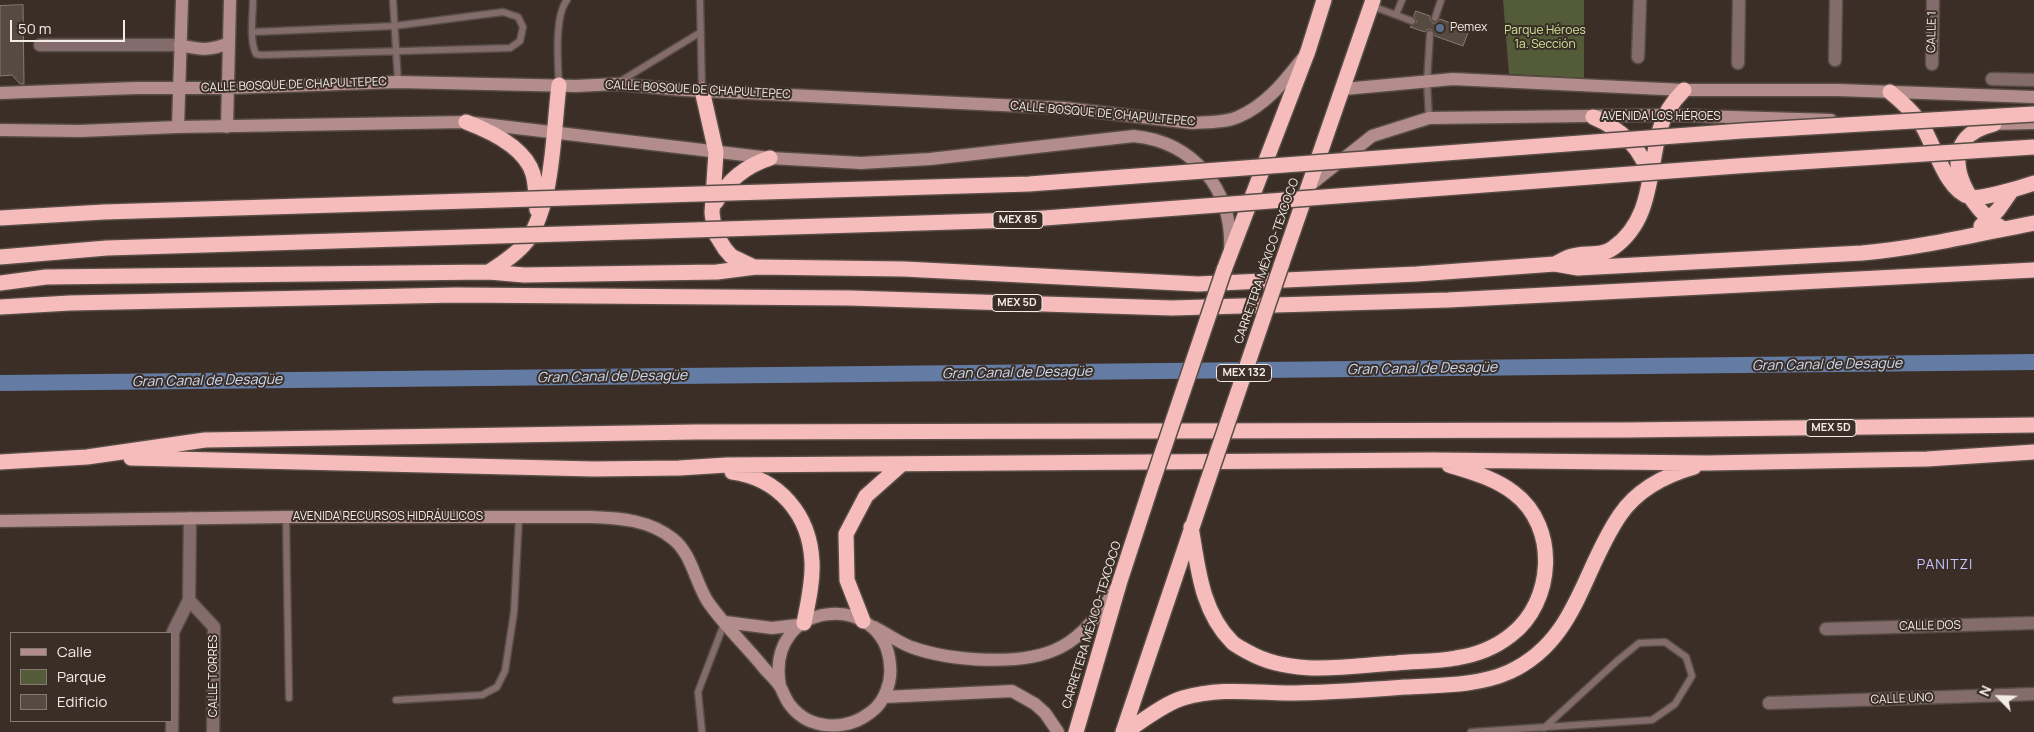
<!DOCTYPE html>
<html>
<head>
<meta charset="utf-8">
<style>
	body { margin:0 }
	#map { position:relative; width:2034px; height:732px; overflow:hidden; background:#3a2e27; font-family:Manrope,sans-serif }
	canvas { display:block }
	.legend { position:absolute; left:10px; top:632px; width:162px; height:90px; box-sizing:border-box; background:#3a2e27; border:1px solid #847a73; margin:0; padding:6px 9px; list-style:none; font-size:15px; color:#f2ebe6 }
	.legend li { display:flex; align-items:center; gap:10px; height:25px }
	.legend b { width:25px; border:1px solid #847a73 }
	.north { position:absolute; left:1974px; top:672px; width:50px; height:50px; -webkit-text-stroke:4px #3a2e27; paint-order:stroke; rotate:294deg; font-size:14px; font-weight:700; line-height:20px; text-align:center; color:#f2ebe6 }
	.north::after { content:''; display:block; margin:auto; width:18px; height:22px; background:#f2ebe6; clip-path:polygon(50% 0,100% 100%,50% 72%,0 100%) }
	.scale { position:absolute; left:10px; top:20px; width:115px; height:22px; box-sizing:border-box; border:2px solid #f2ebe6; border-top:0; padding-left:6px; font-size:15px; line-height:18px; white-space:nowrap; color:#f2ebe6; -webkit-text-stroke:4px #3a2e27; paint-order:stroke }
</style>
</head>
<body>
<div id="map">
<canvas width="2034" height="732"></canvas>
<ul class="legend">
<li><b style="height:6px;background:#b28d8c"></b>Calle</li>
<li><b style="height:14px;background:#535b38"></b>Parque</li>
<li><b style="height:14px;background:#564b41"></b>Edificio</li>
</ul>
<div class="north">N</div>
<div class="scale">50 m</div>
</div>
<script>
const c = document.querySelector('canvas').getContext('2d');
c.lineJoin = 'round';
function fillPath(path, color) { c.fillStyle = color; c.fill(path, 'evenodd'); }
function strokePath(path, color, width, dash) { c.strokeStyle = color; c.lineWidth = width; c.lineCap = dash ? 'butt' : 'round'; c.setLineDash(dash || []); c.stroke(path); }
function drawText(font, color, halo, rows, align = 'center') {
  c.font = font + ' Manrope,sans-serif'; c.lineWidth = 4; c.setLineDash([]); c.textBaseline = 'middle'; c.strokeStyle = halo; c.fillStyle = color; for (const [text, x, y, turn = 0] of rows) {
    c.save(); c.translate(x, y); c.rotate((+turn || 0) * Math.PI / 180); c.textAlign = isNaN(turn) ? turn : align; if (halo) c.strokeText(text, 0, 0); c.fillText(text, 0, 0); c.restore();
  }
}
fillPath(new Path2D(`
	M1503,0H1584V78L1509,74Z`), '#535b38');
strokePath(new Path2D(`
	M0,383L2034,362`), '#647ca3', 16);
const building = new Path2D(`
	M23,5L24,84H20L12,75L0,76V6Z
	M1416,11L1430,16V19L1433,23H1436L1440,19L1469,30L1463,46L1435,36L1432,30L1428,29L1425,32L1410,27L1417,22L1414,16Z`);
fillPath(building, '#564b41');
strokePath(building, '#877b70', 1);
const lane = new Path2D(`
	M393,0L398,82
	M700,0L702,90
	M1372,6L1412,21
	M1396,15L1402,0
	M1435,18L1441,0
	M253,32L394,26L503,12L518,17L523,27L520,41L510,48L261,55L256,54C249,39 253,16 253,0
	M619,82L701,32
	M559,85C558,64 554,16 567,0
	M1429,118L1427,81L1430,34
	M286,517L289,698
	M396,700L482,695L497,687L505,671L514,612L519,517
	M702,732L698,692L724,624
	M1471,732L1652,720L1675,704L1692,676L1686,657L1665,642L1639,643L1617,661L1544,728`);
const street = new Path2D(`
	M40,45H180
	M1638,57L1640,0
	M1835,60L1836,0
	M1738,63L1739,0
	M1932,64L1933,0
	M1992,79L2034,80
	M189,600L214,627L213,732
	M1826,629L2034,623
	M1769,703L2034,694
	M172,732L173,632L189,600L190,518`);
const secondary = new Path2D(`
	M180,45C201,50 209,51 229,43
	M1344,89L1453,79L1684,90H1838L2034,97
	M0,93L136,88H227L398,82L576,86L616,84L684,90L1064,108L1192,123C1206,122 1224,123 1238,117C1266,105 1284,82 1302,59
	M1986,124L2034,123
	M178,127L182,0
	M227,127L230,0
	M0,130L80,131L178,127L466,122L770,158L861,163L930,159L1134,136C1194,142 1233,190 1230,250
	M1309,186L1372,136L1429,118L1666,115L1831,120
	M0,521L286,517H591C620,518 650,520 673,539C692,554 695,582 708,602C724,625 746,646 764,668C770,675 777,681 781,688C784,694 786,700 790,705C810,731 847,731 871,712C885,702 892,681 890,665C885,590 764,598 780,686
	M725,622L772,628L798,625
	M874,627C886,633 898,642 911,647C950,661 1024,667 1061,647C1083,636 1103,610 1115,589
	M884,697L1012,691L1035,704L1045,713L1058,732`);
const highway = new Path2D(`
	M702,90L716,152L712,213L715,233L725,249L731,256L754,267
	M1890,92C1901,101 1911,110 1920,122C1934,142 1945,191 1970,197C1981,200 2022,187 2034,183
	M1593,117C1619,128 1645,149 1649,180
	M466,122C490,131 525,147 533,174C536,185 536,198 537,210
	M1994,124C1982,127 1971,131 1964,141C1944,169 1978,217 2004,229
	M716,202C728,180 745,166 770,158
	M1981,226L1998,210L2012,190
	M1555,264C1561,261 1567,257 1573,256C1586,252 1601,257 1613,248C1653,220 1648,171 1660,129C1664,114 1673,101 1684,90
	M1281,266L1373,0
	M1224,270L1308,51L1324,0
	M489,272C502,263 517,254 527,241C554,201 553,133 559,85
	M0,283L46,277L489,272L524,275L717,272L756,267L904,269L1198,284L1417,274L1555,264L1578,268L1862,253C1920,248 1977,234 2034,223
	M0,307L70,303L456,295L850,298L1172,308L1448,300L2034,270
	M131,458L594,469L679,468L727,465L1433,460L1708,463L1927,459L2034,452
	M0,462L87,457L205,440L695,432L1628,430L2034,425
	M732,472C779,478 810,515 812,562C813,582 808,603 804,623
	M1191,527C1198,567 1201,611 1232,642C1236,646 1243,649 1248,652C1292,677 1348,666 1396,663C1416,661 1437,662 1456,658C1476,655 1496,647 1511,635C1554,602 1559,527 1514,493C1495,478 1471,472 1449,465
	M863,621L847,580L846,534L866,496L902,464
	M1076,732L1120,581L1153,480
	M1123,732L1208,480
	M1125,732C1143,721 1163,704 1183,698C1217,688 1250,692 1285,693C1325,693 1365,690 1405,687C1439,685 1478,686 1509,672C1577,641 1582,570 1620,515C1637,490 1666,475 1694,467`);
strokePath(lane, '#574c46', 9);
strokePath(street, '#574c46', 15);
strokePath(secondary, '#574c46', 15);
strokePath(highway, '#574c46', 18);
strokePath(lane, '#836c6b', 6);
strokePath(street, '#836c6b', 12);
strokePath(secondary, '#b28d8c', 12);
strokePath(highway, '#f6bcbb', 15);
const highwayBridge = new Path2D(`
	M0,218L104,212L1029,184L1742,131L2034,114
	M0,257L107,248L1018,220L1737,166L2034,147
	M1153,480L1224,270
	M1208,480L1281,266`);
strokePath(highwayBridge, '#574c46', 18, []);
strokePath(highwayBridge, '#f6bcbb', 15);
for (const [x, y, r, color] of [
	[1440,28,5,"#5c6f8a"]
]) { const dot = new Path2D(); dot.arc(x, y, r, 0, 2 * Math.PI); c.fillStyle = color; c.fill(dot); strokePath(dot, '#3a2e27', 2); }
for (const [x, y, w] of [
	[1018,220,50],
	[1017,303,50],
	[1244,373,55],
	[1831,428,50]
]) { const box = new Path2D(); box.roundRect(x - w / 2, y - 8.5, w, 17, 4); c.fillStyle = '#3a2e27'; c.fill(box); strokePath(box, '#f2ebe6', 1); }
drawText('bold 11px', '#f2ebe6', null, [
	["MEX 85",1018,220],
	["MEX 5D",1017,303],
	["MEX 132",1244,373],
	["MEX 5D",1831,428]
]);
drawText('12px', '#f2ebe6', '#3a2e27', [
	["Pemex",1450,28]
], 'left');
drawText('12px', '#d1e299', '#3a2e27', [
	["Parque Héroes",1545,31],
	["1a. Sección",1545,45]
]);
drawText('12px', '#f2ebe6', '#3a2e27', [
	["CALLE 1",1932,32,-89],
	["CALLE BOSQUE DE CHAPULTEPEC",294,85,-2],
	["CALLE BOSQUE DE CHAPULTEPEC",698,90,3],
	["CALLE BOSQUE DE CHAPULTEPEC",1103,114,5],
	["AVENIDA LOS HÉROES",1661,117],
	["CARRETERA MÉXICO-TEXCOCO",1267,261,-71],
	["AVENIDA RECURSOS HIDRÁULICOS",388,517],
	["CARRETERA MÉXICO-TEXCOCO",1092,625,-73],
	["CALLE DOS",1930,626,-1],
	["CALLE TORRES",214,676,-90],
	["CALLE UNO",1902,699,-2]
]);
drawText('italic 14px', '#cdddf6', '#3a2e27', [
	["Gran Canal de Desagüe",1827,365,-1],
	["Gran Canal de Desagüe",1422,369,-1],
	["Gran Canal de Desagüe",1017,373,-1],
	["Gran Canal de Desagüe",612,377,-1],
	["Gran Canal de Desagüe",207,381,-1]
]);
c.letterSpacing = '1px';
drawText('14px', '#c6c5ff', '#3a2e27', [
	["PANITZI",1945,565]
]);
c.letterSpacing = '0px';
</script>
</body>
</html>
